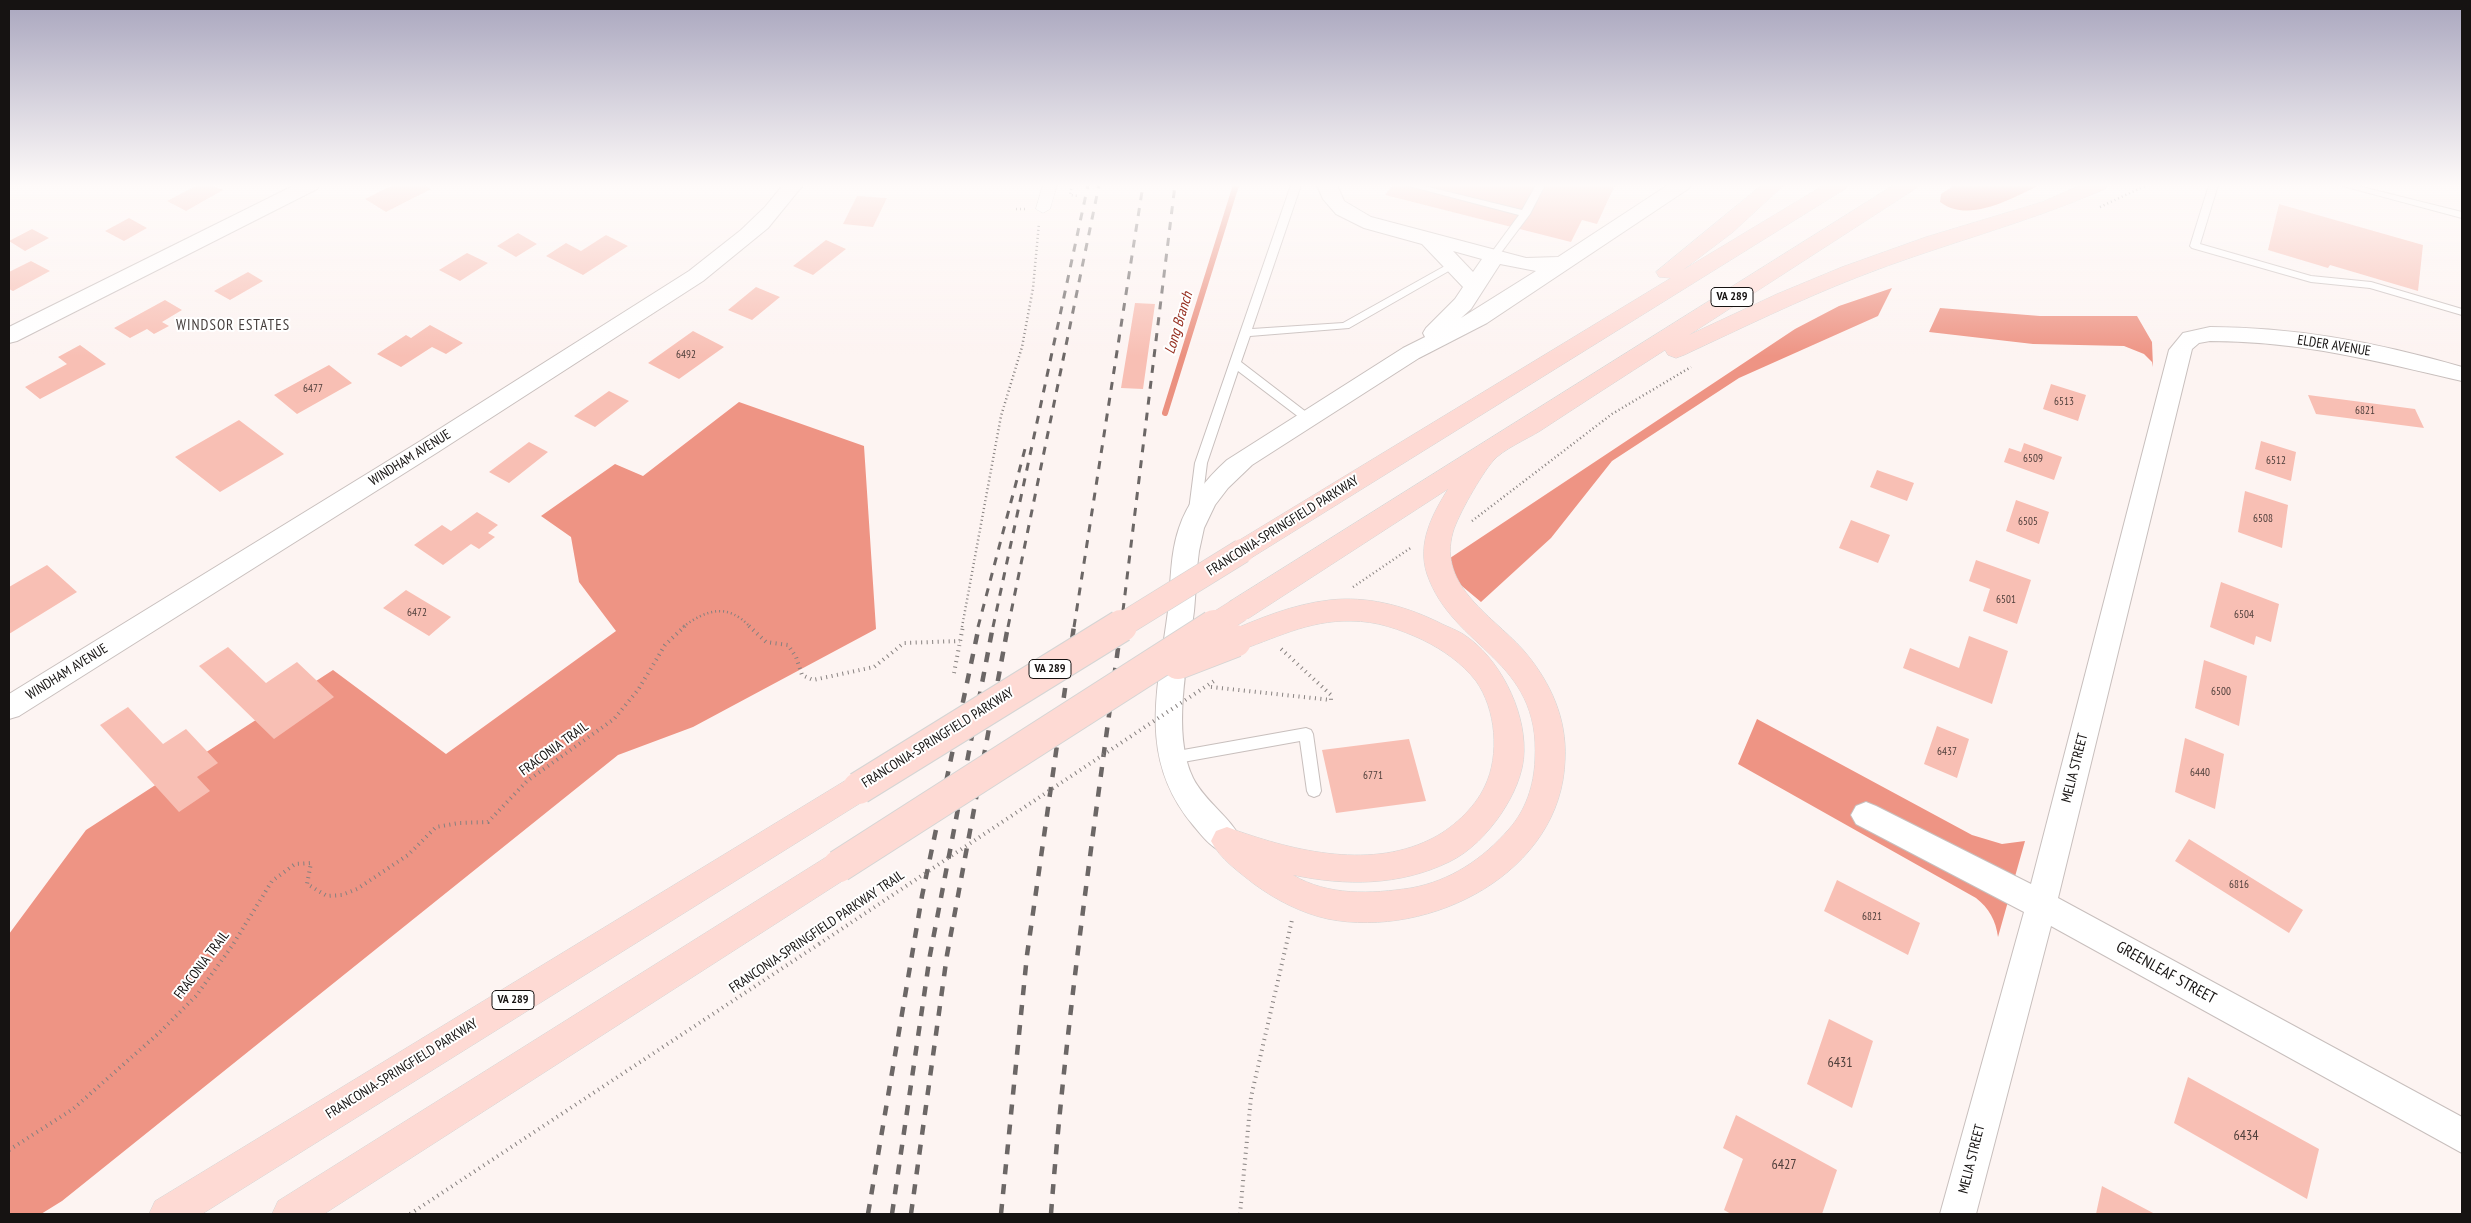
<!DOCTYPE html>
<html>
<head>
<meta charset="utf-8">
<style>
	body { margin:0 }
	#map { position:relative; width:2471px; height:1223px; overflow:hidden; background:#fdf4f2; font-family:"PT Sans Narrow",sans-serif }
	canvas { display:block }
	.frame { position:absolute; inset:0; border:10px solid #161312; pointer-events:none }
</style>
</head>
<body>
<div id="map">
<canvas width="2471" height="1223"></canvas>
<div class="frame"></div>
</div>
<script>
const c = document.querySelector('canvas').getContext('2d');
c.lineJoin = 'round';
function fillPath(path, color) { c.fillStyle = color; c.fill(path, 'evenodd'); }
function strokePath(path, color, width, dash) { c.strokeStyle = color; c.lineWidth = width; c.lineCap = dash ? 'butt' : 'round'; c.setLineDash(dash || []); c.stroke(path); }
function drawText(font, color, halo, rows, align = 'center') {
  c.font = font + ' "PT Sans Narrow",sans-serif'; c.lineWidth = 4; c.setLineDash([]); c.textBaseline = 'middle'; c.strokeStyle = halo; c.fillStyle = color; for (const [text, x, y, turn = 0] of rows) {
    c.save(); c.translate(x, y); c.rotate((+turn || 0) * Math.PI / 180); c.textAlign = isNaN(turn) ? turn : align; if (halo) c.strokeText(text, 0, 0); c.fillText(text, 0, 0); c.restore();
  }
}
fillPath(new Path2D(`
	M1955,185H2040C2012,198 1969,224 1940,202L1941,194Z
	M1892,288L1878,316L1739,378L1612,461L1551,538L1481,602L1438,566L1795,329L1839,306Z
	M1940,308L2040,316H2137L2152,342L2153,367L2152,362L2144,354L2124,346L2033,344L1929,332Z
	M739,402L864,446L876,629L693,727L618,755L62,1201L41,1214H9V934L86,830L333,670L446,754L616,631L579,582L571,537L541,516L615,464L643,476Z
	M1757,719L1972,835L2002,844L2025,841L1998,937C1996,921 1989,908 1976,898L1738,764Z`), '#ee9484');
strokePath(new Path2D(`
	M1165,413L1236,185`), '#eb9180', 6);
fillPath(new Path2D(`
	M198,185H211L223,190L186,211L167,201Z
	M393,185H424L431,189L386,212L365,199Z
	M1393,185H1615L1597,224L1582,220L1571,242L1385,195Z
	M857,196L887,198L873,227L843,224Z
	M2279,204L2423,245L2418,291L2330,265L2328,268L2268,250Z
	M129,218L147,228L124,241L105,231Z
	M32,229L49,238L25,251L9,241Z
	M518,233L537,244L516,257L497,246Z
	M606,235L628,246L583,275L546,256L566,243L581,251Z
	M826,240L846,249L813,275L793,266Z
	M467,253L488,263L460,281L439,270Z
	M31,261L50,271L13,291L9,289V272Z
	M248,272L263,281L230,300L214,291Z
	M756,287L780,297L752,320L728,310Z
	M165,300L182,310L162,322L169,326L154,334L147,329L130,338L114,328Z
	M1135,303L1155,304L1143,389L1121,388Z
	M430,325L463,343L446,354L432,347L401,367L377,354L406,335L411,338Z
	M693,331L724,347L679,379L648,363Z
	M80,345L106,364L40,399L25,387L67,364L58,357Z
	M329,365L352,383L297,414L274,395Z
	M2051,384L2086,395L2078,421L2043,409Z
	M609,391L629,401L595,427L574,416Z
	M2308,395L2415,409L2424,428L2316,414Z
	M239,420L284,454L220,492L175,457Z
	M2261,441L2296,452L2291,481L2255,469Z
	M529,442L548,452L509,483L489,472Z
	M2024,443L2062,457L2054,480L2004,462L2009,448L2021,452Z
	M1877,470L1914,483L1907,501L1870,487Z
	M2245,491L2288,505L2282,548L2238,532Z
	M2016,500L2049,512L2039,544L2006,531Z
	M477,512L498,525L488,533L495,537L479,549L471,544L443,565L414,545L442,525L451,531Z
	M1851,520L1890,535L1878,563L1839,548Z
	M1976,560L2031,580L2017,624L1983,611L1990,589L1969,581Z
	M47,565L77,592L9,634V587Z
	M2221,582L2279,604L2271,642L2256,636L2254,645L2210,627Z
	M406,590L451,617L429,636L383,608Z
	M1969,636L2008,651L1992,704L1903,668L1910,648L1959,668Z
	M228,647L266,683L297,662L334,697L274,739L199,666Z
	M2204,660L2247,676L2239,726L2195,708Z
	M128,707L163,744L186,729L218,763L197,777L210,791L179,812L100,725Z
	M1937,726L1969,739L1957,778L1924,764Z
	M2185,738L2224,754L2215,809L2175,792Z
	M1409,739L1426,801L1336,813L1322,750Z
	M2189,839L2303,910L2289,933L2175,861Z
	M1837,880L1920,923L1908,955L1824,911Z
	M1829,1019L1873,1041L1852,1108L1807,1084Z
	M2188,1077L2319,1149L2307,1199L2174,1123Z
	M1736,1115L1837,1170L1822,1214H1731L1724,1210L1743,1159L1723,1148Z
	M2102,1186L2155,1214H2096Z`), '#f8bfb4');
const service = new Path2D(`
	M1291,185H1301L1252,329L1343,323L1452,262L1456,261L1461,264L1349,328L1250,336L1241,362L1314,418L1312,421H1304L1238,371L1207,463L1201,510L1195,514L1189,510L1195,463Z
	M1405,185H1420L1522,210L1536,185H1545L1530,214L1497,258L1494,259L1489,256L1519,215Z
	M2209,185H2218L2200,244L2311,276L2371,282L2462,309V315L2370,288L2311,282L2192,248L2190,246Z
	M2339,185H2354L2462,212V218Z
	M1306,728L1311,730L1313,734L1321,791L1319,795L1314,797L1309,795L1307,791L1300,741L1172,764L1167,762L1165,758L1167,754L1172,752Z`);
const pedestrian = new Path2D(`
	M1043,185H1057L1050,209L1043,213L1036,209Z`);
const minor = new Path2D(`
	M295,185H320L317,189L17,341L9,343V327Z
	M783,185H803L768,228L703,281L438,452L19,716L9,719V694L422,440L689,271L741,230L765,207Z
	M1317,185H1337L1344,201L1371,217L1526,258L1558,257L1668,185H1691L1688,189L1487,323L1419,358L1252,465L1228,488L1215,505L1204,528L1199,551C1196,571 1196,591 1194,611C1188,659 1171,733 1193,778C1205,802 1231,817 1242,841L1238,850L1227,854C1212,849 1203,837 1193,825C1137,758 1158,689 1168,611C1171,583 1170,554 1179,528C1188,501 1206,479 1227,460L1403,348L1425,337L1423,333L1426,328L1455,299L1463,287L1422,244L1364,228L1336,214L1323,199ZM1453,251L1482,259L1473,272ZM1500,264L1536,271L1461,318L1471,309Z
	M2210,327C2296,327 2380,343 2462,367V381C2375,361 2301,341 2210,341L2199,343L2192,349L2058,898L2462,1117V1153L2051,926L1976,1214H1940L2024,912L1856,824L1851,815L1856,806L1866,802L1876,806L2031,884L2169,350L2183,333Z`);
const primary = new Path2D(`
	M1762,185H1784L1733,232L1683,270L1824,185H1848L1845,189L1251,558L1242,561L1233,558L1229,551L1233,544L1671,278L1659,277L1656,272Z
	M1894,185H1918L1915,189L1689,335L1777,294L1842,267L1926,237L2042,202L2081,185H2108L2105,189C2025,224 1939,245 1858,277C1799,300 1742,328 1684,355L1676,358L1668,355L1665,350C1623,377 1581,404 1540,431C1527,439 1502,450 1493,461C1481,475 1458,515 1453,532C1437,587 1495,617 1525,652C1551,683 1567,719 1565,759C1562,873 1430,939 1328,919C1301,913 1276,900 1254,884C1239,872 1220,859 1211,841L1216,831L1227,827C1289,850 1367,870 1429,840C1451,830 1475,808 1485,786C1500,755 1496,709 1476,681C1462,663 1443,650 1423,640C1399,629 1377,621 1351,621C1308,620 1274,639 1235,652L1225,649L1221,641L1225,633C1258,619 1293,604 1330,600C1367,596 1402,605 1436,621C1445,626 1455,629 1463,634C1499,657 1525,709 1524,751C1524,773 1513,796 1501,814C1488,833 1470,852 1449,862C1399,886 1346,886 1293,875C1328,896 1371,894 1411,888C1450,881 1483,859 1509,829C1526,810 1534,785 1535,760C1541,658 1453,650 1427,574C1417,543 1432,515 1448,489L1249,618L1239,621L1229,618L1225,610L1229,602Z
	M859,775L870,779L874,788L870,797L202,1214H149L155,1201L848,779Z
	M839,852L850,856L855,866L850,876L324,1214H272L278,1201L828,856Z`);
strokePath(service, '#c8bfbd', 2);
strokePath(pedestrian, '#c8bfbd', 1);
strokePath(minor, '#c8bfbd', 2);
strokePath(primary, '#d5d5d4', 1);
strokePath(new Path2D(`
	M1072,185L1070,195L1078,196
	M2100,207L2147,185
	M1016,209H1026
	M1472,521L1612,414L1691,367
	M1353,587L1412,547
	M683,627C707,609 728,603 750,627
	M962,627L1001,416L1022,347L1033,288L1039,223`), '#86807f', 2.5, [1, 3]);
strokePath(new Path2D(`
	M749,626L766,642L788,645L796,657L802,675L813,680L874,667L904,643L960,641
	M954,673L963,626
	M1211,687L1331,700V695L1279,647
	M9,1150L73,1109L159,1033L196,996L232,946L272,881L295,864L311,863L307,884L327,896L342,895L357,889L408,855L436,827L459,823L488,822L527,781L614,719L638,690L665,645L685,626
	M410,1214L819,944
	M1240,1214L1251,1097L1292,920`), '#86807f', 4, [1, 4.5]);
fillPath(service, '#fff');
fillPath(pedestrian, '#fff');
fillPath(minor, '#fff');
fillPath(primary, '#fedad4');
strokePath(new Path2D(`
	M978,627L1026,445
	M993,627L1088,185
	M1008,627L1099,185
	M1074,627L1143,185
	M1121,627L1175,185`), '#6c6766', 3, [8, 8]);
strokePath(new Path2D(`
	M868,1214L922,896L979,626
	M892,1214L930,955L993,626
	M911,1214L947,955L1008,626
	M1001,1214L1027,955L1074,626
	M1051,1214C1066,1017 1095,822 1121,626`), '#6c6766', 4.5, [10, 10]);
const primaryBridgeFar1 = new Path2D(`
	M1119,627L1242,551
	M1212,627L1239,610`);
const primaryBridge = new Path2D(`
	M1178,663L1235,641
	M859,788L1121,626
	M839,866L1214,626`);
strokePath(primaryBridgeFar1, '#d5d5d4', 25, []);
strokePath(primaryBridge, '#d5d5d4', 34, []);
strokePath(new Path2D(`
	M819,944L1214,681`), '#86807f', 4, [1, 4.5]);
strokePath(primaryBridgeFar1, '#fedad4', 24);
strokePath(primaryBridge, '#fedad4', 32);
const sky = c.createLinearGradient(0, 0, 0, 356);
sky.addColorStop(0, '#a9a6be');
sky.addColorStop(0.52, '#fefaf9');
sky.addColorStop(1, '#fefaf900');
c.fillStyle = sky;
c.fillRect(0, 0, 2471, 356);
drawText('11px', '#4e3e3a', null, [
	["6492",686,355],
	["6477",313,389],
	["6513",2064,402],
	["6821",2365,411],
	["6509",2033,459],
	["6512",2276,461],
	["6508",2263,519],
	["6505",2028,522],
	["6501",2006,600],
	["6472",417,613],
	["6504",2244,615],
	["6500",2221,692],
	["6437",1947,752],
	["6440",2200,773],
	["6771",1373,776],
	["6816",2239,885],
	["6821",1872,917]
]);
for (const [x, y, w] of [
	[1732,297,42],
	[1050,669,42],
	[513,1000,42]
]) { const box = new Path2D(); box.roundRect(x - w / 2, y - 9.5, w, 19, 4); c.fillStyle = '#fff'; c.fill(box); strokePath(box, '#161312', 1); }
drawText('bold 12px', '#161312', null, [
	["VA 289",1732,297],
	["VA 289",1050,669],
	["VA 289",513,1000]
]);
drawText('14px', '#161312', '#fff', [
	["ELDER AVENUE",2334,346,9],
	["WINDHAM AVENUE",410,458,-32],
	["FRANCONIA-SPRINGFIELD PARKWAY",1283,526,-32],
	["WINDHAM AVENUE",67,672,-32],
	["FRANCONIA-SPRINGFIELD PARKWAY",938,738,-32],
	["FRACONIA TRAIL",554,749,-36],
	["MELIA STREET",2075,768,-76],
	["FRANCONIA-SPRINGFIELD PARKWAY TRAIL",817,932,-34],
	["FRACONIA TRAIL",202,965,-53],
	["FRANCONIA-SPRINGFIELD PARKWAY",402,1069,-32],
	["MELIA STREET",1972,1159,-76]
]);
drawText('14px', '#4e3e3a', null, [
	["6431",1840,1063],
	["6434",2246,1136],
	["6427",1784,1165]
]);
drawText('italic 15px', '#952d1e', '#fff', [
	["Long Branch",1179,323,-73]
]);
c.letterSpacing = '1px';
drawText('15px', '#453e3c', '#fff', [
	["WINDSOR ESTATES",233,326]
]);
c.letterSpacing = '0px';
drawText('16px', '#161312', '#fff', [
	["GREENLEAF STREET",2166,973,29]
]);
</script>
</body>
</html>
